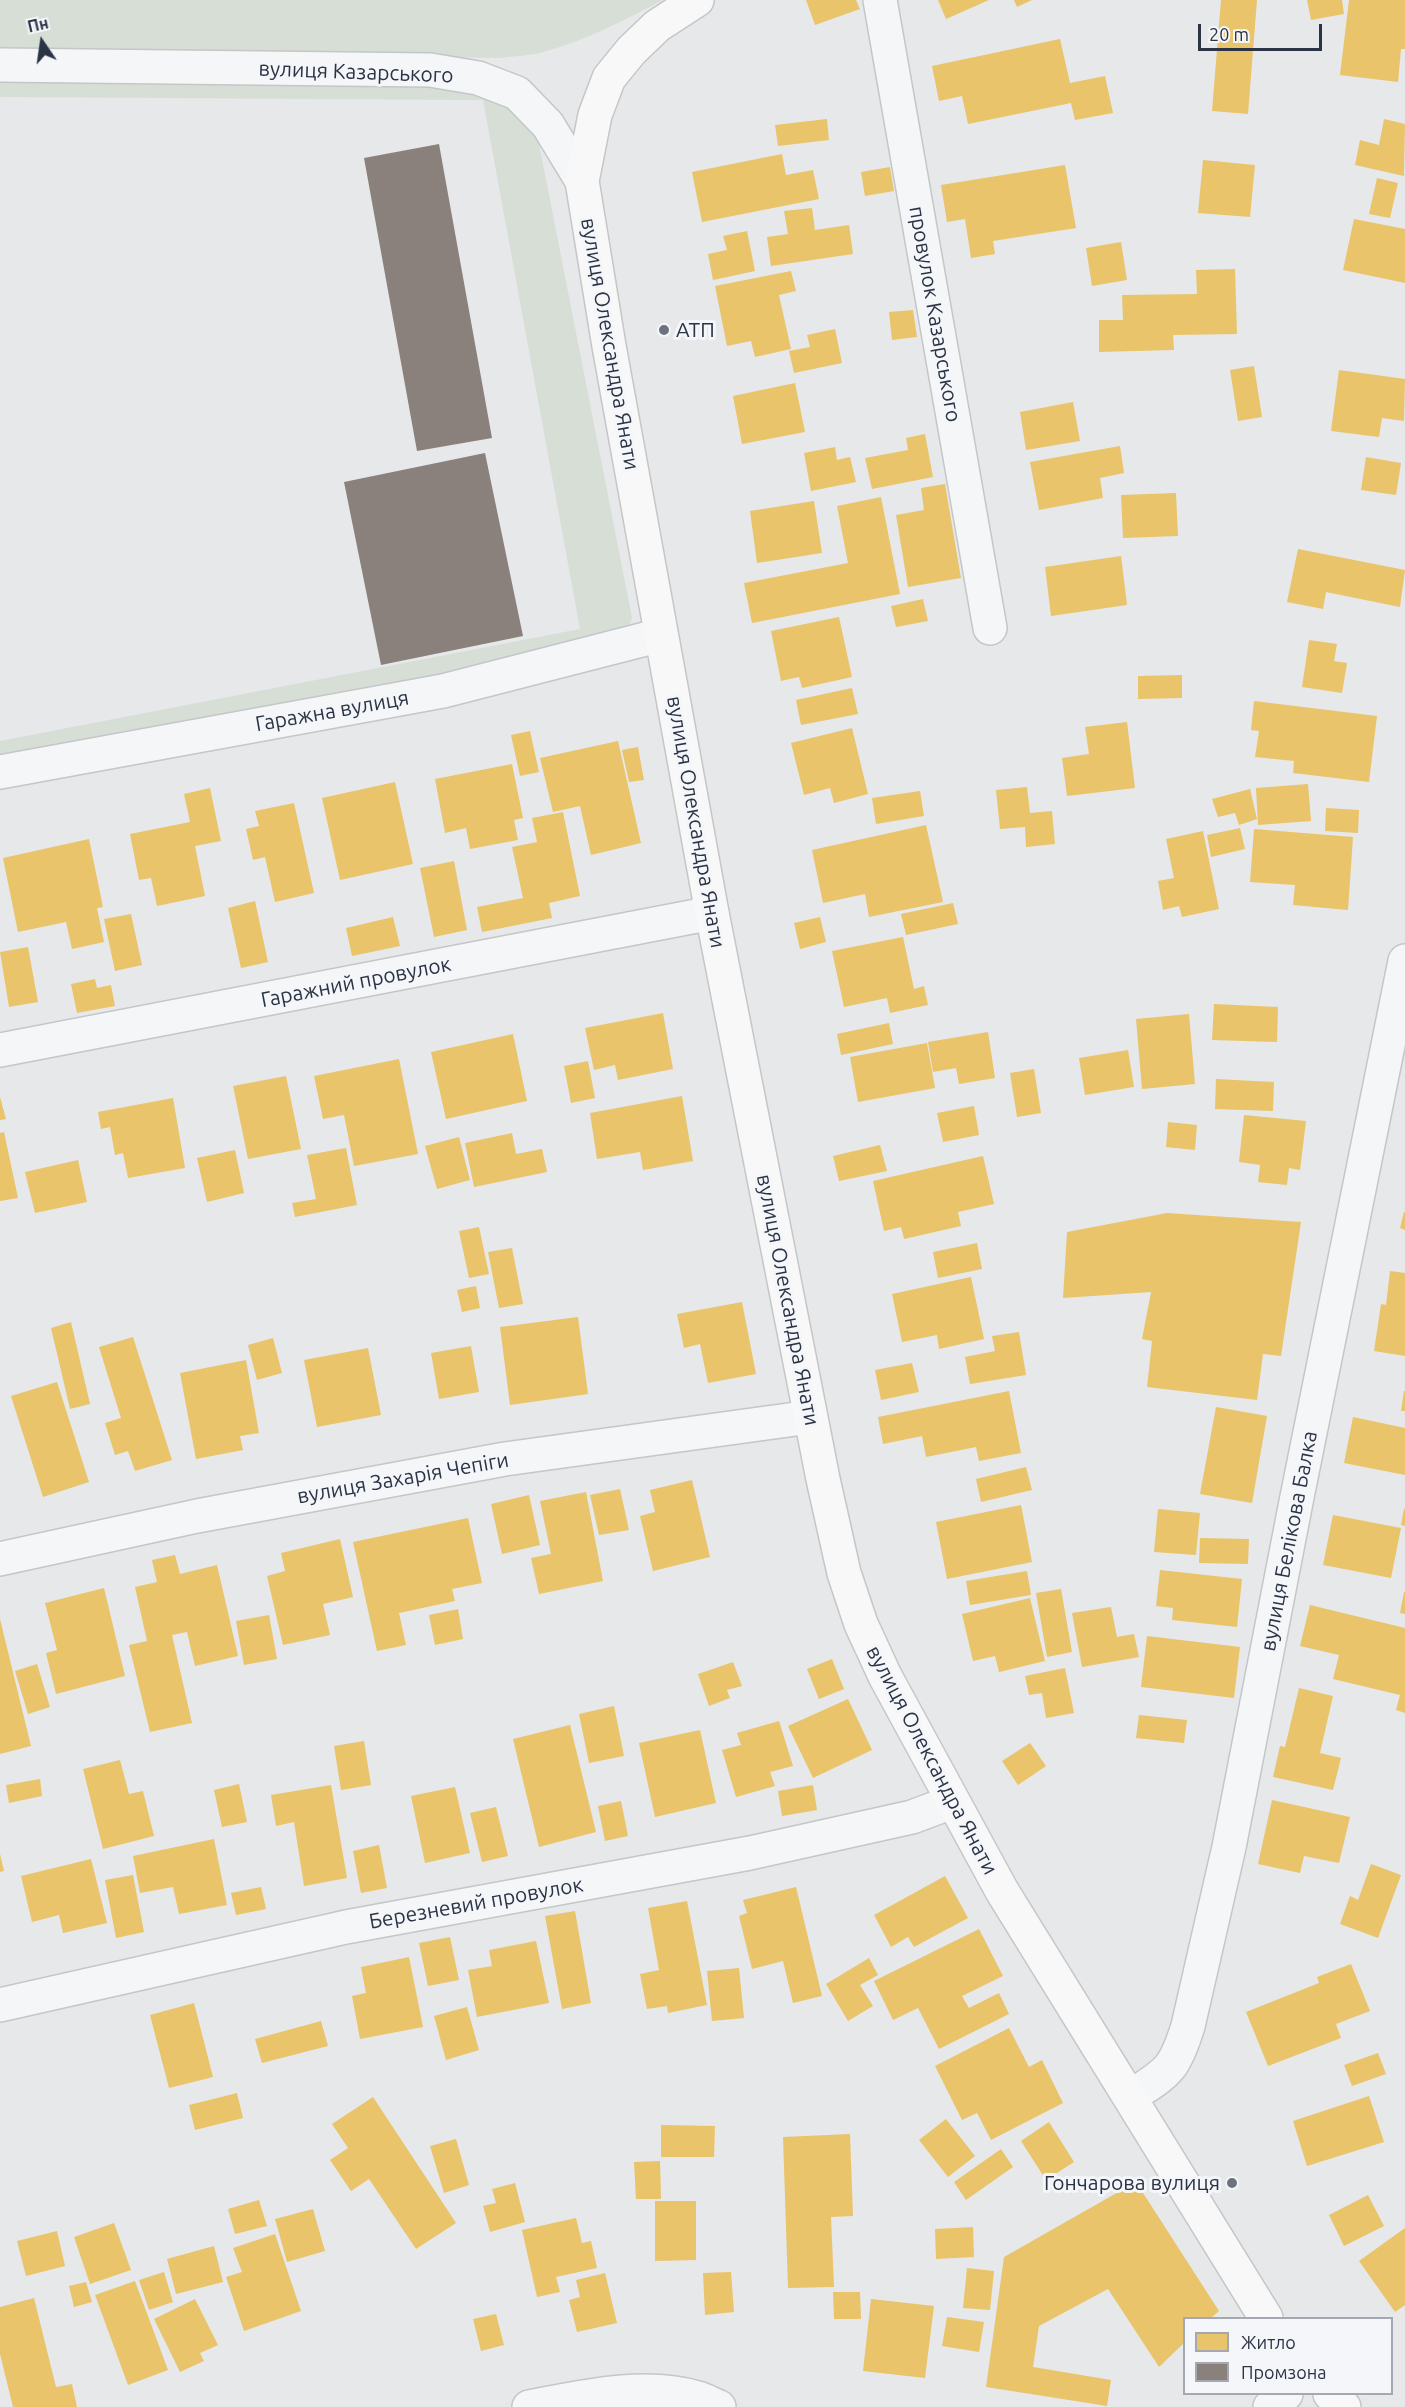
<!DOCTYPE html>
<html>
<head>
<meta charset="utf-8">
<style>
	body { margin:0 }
	#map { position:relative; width:1405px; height:2407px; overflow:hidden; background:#e6e8ea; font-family:Ubuntu,sans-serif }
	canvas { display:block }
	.legend { position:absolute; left:1183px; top:2317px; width:210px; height:78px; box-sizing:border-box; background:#f4f6f9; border:2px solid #a4a8b1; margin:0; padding:8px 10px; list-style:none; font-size:18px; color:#2b3445 }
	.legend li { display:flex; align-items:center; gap:12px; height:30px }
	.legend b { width:30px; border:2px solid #a4a8b1 }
	.north { position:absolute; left:12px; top:12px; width:60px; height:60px; -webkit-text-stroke:4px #f4f6f9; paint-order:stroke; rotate:347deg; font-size:16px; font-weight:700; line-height:24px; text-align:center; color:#2b3445 }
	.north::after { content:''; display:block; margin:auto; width:21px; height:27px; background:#2b3445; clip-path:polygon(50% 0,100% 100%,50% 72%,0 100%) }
	.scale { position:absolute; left:1198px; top:24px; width:124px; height:27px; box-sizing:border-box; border:3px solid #2b3445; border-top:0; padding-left:8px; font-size:18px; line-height:21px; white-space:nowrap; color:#2b3445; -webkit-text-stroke:4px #f4f6f9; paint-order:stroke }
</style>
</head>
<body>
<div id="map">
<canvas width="1405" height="2407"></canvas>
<ul class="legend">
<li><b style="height:16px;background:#e9c46a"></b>Житло</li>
<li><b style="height:16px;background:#8a817c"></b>Промзона</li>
</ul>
<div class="north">Пн</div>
<div class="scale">20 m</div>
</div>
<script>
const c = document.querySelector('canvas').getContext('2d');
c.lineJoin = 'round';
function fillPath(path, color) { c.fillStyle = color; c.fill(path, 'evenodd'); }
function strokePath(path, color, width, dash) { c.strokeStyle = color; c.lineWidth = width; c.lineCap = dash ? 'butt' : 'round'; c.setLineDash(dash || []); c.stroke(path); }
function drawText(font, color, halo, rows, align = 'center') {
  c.font = font + ' Ubuntu,sans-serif'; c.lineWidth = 6; c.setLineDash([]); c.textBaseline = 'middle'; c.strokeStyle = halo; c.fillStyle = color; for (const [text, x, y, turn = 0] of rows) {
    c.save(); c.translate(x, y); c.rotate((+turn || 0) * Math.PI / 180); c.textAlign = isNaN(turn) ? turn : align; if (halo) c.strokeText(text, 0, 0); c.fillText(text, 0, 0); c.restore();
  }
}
fillPath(new Path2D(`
	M0,0H663C623,21 583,42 539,53C527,56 514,56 502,58L0,50Z
	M0,80L434,85L509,102L526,118L539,144L632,618L628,628L440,678L0,759V741L580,629L483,100L0,97Z`), '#d6ded6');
fillPath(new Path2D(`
	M806,0H856L860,9L815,25Z
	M938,0H989L946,19Z
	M1014,0H1032L1017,7Z
	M1221,0H1257L1248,114L1212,111Z
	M1307,0H1342L1344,14L1311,20Z
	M1349,0H1405V49H1401L1398,82L1340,75Z
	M1060,39L1070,83L1105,76L1113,113L1075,120L1071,103L968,124L962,96L939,101L932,66Z
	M827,119L829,140L778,146L775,125Z
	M1384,119L1405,124L1404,176L1355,165L1360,140L1379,145Z
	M782,154L786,175L813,170L819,199L702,222L692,172Z
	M1203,160L1255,165L1250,217L1198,213Z
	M1065,165L1076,228L993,241L995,254L971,258L965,219L947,222L941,185Z
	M890,167L894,191L865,196L861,172Z
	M1377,178L1398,183L1390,218L1369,214Z
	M812,208L815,230L849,225L853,254L771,266L767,237L788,234L784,211Z
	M1354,219L1405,229V283L1343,270Z
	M747,231L755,271L713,280L708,254L727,250L723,236Z
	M1121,242L1127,280L1092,286L1086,248Z
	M1235,269L1237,334L1173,335L1174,350L1099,352V320H1123L1122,295L1197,294L1196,270Z
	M791,271L796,291L779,295L791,349L755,357L751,341L727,346L715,286Z
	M913,310L917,337L892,340L889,312Z
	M835,329L842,363L794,373L789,351L810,347L807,335Z
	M1254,366L1262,417L1238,421L1230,370Z
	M1339,370L1405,379L1404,421L1382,418L1379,437L1331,431Z
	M795,383L805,432L742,444L733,396Z
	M1073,402L1080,441L1026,450L1020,412Z
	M925,434L933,477L872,489L865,458L908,450L906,438Z
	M1120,446L1124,473L1100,478L1103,498L1039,510L1030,462Z
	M835,447L837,460L850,457L856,482L811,491L804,453Z
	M1366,457L1401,463L1396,495L1361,490Z
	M945,484L961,578L908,587L896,515L924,510L921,488Z
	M1176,493L1178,536L1123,538L1121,495Z
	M881,497L900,594L752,623L744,583L848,563L837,506Z
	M814,501L822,553L757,563L750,511Z
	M1298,549L1405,570L1400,607L1326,592L1323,609L1287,602Z
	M1121,556L1127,605L1051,616L1045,567Z
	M923,599L928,621L896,627L891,606Z
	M839,617L852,677L802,688L799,677L781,681L771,631Z
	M1309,640L1337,644L1334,661L1347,663L1342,693L1302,687Z
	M1182,675V698L1138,699V676Z
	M852,688L858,714L801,725L796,700Z
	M1254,701L1377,716L1369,782L1293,773L1294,761L1255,757L1259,731L1251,730Z
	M1127,722L1135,788L1067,796L1062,758L1089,754L1085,727Z
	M852,728L868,794L834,803L830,788L804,795L791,743Z
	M530,731L539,772L520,776L511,735Z
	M618,741L641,843L591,855L580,806L553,812L540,758Z
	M638,747L644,780L629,782L622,750Z
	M512,764L523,818L514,820L518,840L470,849L466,828L445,833L435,779Z
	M395,782L413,864L340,880L322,798Z
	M1308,784L1311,821L1258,825L1256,788Z
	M1027,787L1030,813L1052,811L1055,844L1026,847L1025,827L1000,829L996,790Z
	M210,788L221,841L195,846L205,896L157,906L151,878L139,880L130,834L190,822L184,794Z
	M1250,789L1257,819L1239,825L1235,813L1218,817L1212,799Z
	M920,791L924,816L876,824L872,798Z
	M294,803L314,893L275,902L265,857L253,860L246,829L259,826L255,811Z
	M1326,808L1359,810L1358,833L1325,831Z
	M563,812L580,896L549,903L552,918L482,932L477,907L523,898L512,847L537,842L532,818Z
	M926,825L943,902L869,917L865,894L823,903L812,850Z
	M1240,828L1245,849L1211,857L1207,835Z
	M1254,829L1353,837L1348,910L1293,905L1295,885L1250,882Z
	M1203,831L1219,909L1182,917L1179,906L1163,910L1158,881L1174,878L1166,839Z
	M89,839L103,907L97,908L104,942L72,949L66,922L18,932L3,858Z
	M454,861L467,930L434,937L420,868Z
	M255,901L268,962L241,968L228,908Z
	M953,903L958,924L906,935L901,914Z
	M131,914L142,965L115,971L104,919Z
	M393,917L400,946L352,956L346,928Z
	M820,917L826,942L800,949L794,923Z
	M903,937L914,989L924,986L928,1005L890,1013L887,998L844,1007L832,951Z
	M28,947L38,1002L9,1007L0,952Z
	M95,979L97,988L111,985L115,1006L77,1013L71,984Z
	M1214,1004L1278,1007L1277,1042L1212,1040Z
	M663,1013L673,1069L618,1080L615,1065L594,1070L585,1028Z
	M1189,1014L1195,1084L1142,1089L1136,1019Z
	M889,1023L893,1044L841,1055L837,1034Z
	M988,1032L995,1078L959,1084L956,1068L933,1072L928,1042Z
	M513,1034L527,1101L446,1119L431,1052Z
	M927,1043L935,1088L858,1102L850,1057Z
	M1128,1050L1134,1087L1085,1095L1079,1058Z
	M399,1059L418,1154L354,1166L344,1115L323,1119L314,1076Z
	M588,1061L595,1098L571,1103L564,1066Z
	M1034,1069L1041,1113L1017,1117L1010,1073Z
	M286,1076L301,1149L248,1159L233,1086Z
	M1216,1079L1274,1082L1273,1111L1215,1109Z
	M682,1096L693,1161L643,1170L640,1152L597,1159L590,1113Z
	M0,1097L6,1119L0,1120Z
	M173,1098L185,1168L128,1178L123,1153L115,1155L110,1127L101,1129L98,1112Z
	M974,1106L979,1135L943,1142L937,1113Z
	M1244,1115L1306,1121L1300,1170L1289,1168L1287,1185L1258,1182L1260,1165L1239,1162Z
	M1168,1122L1197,1125L1195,1150L1166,1147Z
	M4,1132L18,1198L0,1201V1133Z
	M512,1133L516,1154L542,1149L547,1172L474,1187L465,1143Z
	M459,1137L470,1180L437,1189L425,1146Z
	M880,1145L887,1171L839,1181L833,1156Z
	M346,1148L357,1205L295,1217L292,1203L316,1199L307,1155Z
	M235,1150L244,1193L207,1202L197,1158Z
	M983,1156L994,1204L958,1212L961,1226L904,1239L901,1227L884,1231L873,1181Z
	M78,1160L87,1202L35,1213L25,1172Z
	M1404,1212H1405V1230L1400,1228Z
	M1167,1213L1301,1222L1281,1356L1263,1354L1257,1400L1147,1387L1152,1341L1142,1339L1151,1292L1063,1298L1067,1232Z
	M479,1227L489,1274L469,1278L459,1231Z
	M977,1243L982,1269L938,1278L933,1252Z
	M512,1248L523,1304L499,1308L488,1252Z
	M1390,1271L1405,1273V1356L1374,1351L1381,1304L1386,1305Z
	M971,1277L984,1339L939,1349L937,1335L902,1342L892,1294Z
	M476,1286L480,1308L462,1312L457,1290Z
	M742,1302L756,1374L708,1383L700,1344L684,1348L677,1314Z
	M578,1317L588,1394L510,1405L500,1327Z
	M71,1322L90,1404L70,1409L51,1328Z
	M1019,1332L1026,1375L970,1384L965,1357L995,1351L992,1336Z
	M133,1337L172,1460L135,1471L128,1451L115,1455L105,1423L121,1418L99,1347Z
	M273,1338L282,1373L257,1380L248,1345Z
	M471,1346L479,1392L439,1399L431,1353Z
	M368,1348L381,1415L317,1427L304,1360Z
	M246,1360L259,1433L240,1436L243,1450L196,1459L180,1373Z
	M912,1363L919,1392L881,1400L875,1370Z
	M57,1382L89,1482L43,1497L11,1396Z
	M1009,1391L1021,1453L979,1461L976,1447L926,1457L922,1436L883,1444L878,1417Z
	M1404,1391H1405V1411H1401Z
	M1216,1407L1267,1416L1252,1503L1200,1494Z
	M1353,1417L1405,1428V1475L1344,1463Z
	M1026,1467L1032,1490L981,1502L976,1479Z
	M692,1480L710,1557L653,1571L640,1516L655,1512L650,1490Z
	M620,1489L629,1530L599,1535L590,1495Z
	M586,1492L603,1581L539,1594L531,1558L551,1554L540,1501Z
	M529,1495L540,1545L502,1554L491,1504Z
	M1021,1505L1032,1562L947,1579L936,1522Z
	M1158,1509L1200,1513L1196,1555L1154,1552Z
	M1404,1509H1405V1526L1401,1525Z
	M1333,1515L1401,1528L1391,1578L1323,1565Z
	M468,1518L482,1583L452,1589L455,1601L399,1613L406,1645L377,1651L353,1542Z
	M1200,1538L1249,1539L1248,1564L1199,1563Z
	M340,1539L353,1597L323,1604L330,1635L283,1645L267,1576L285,1571L281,1553Z
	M175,1555L180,1574L217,1565L238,1656L195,1666L187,1632L172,1635L192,1723L150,1732L129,1645L147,1641L135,1587L157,1582L152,1560Z
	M1160,1570L1242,1579L1237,1627L1172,1620L1173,1608L1156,1606Z
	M1027,1571L1031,1595L970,1605L966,1581Z
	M104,1588L125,1676L56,1694L46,1653L57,1650L45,1603Z
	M1061,1589L1072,1652L1047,1657L1036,1593Z
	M1404,1592H1405V1614L1400,1613Z
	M1030,1598L1045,1661L999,1672L995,1656L973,1661L962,1614Z
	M1310,1605L1405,1628V1713L1396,1710L1400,1695L1333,1679L1339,1655L1300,1646Z
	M1111,1607L1117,1637L1134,1634L1139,1657L1082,1667L1072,1613Z
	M458,1609L463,1639L435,1645L429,1615Z
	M269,1615L277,1659L244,1665L236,1621Z
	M0,1619L31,1746L0,1754Z
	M1147,1636L1240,1647L1234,1698L1141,1687Z
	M832,1659L844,1689L819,1699L807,1669Z
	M733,1662L742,1686L727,1690L730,1698L709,1706L698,1674Z
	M37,1664L50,1707L28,1714L15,1671Z
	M1065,1668L1074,1713L1046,1718L1042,1693L1029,1695L1025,1676Z
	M1299,1688L1333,1696L1320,1753L1341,1758L1333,1790L1273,1777L1280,1746L1285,1747Z
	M848,1699L872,1750L813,1778L788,1726Z
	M614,1706L624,1756L589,1763L579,1714Z
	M1139,1715L1187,1720L1184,1743L1136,1738Z
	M779,1721L793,1766L770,1772L775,1786L736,1797L722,1750L741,1745L737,1733Z
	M570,1725L596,1832L539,1847L513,1739Z
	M700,1730L716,1803L655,1817L639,1743Z
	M364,1741L371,1785L341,1790L334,1746Z
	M1030,1743L1046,1766L1018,1785L1002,1761Z
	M120,1760L129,1794L143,1791L154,1836L103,1849L83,1769Z
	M40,1779L42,1796L9,1803L6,1785Z
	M239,1784L247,1822L222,1827L214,1790Z
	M331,1785L347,1878L304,1886L294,1822L276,1826L271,1795Z
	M813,1785L817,1810L782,1816L778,1791Z
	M455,1787L470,1853L425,1863L411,1796Z
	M1272,1800L1350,1817L1339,1863L1304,1856L1300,1873L1258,1864Z
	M621,1801L628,1836L605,1841L598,1806Z
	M496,1807L508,1856L482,1862L470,1813Z
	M214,1839L227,1905L179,1914L173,1887L140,1893L133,1856Z
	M379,1845L387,1888L361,1893L353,1851Z
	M0,1854L4,1871L0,1872Z
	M91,1859L107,1923L63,1933L59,1915L32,1922L21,1876Z
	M1371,1864L1401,1875L1378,1938L1340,1924L1350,1896L1358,1900Z
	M133,1875L144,1932L116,1938L105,1880Z
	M945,1876L968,1918L914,1947L908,1937L891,1947L874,1915Z
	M261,1887L266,1909L236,1915L231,1893Z
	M796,1887L822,1996L793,2003L783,1961L752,1969L739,1916L747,1913L743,1900Z
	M687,1901L707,2005L668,2013L667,2006L647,2009L640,1974L659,1970L648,1908Z
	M575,1911L591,2003L562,2009L545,1916Z
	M979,1929L1003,1976L962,1996L969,2008L999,1993L1009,2014L939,2049L918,2008L893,2020L874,1981Z
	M450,1937L459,1980L428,1986L419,1943Z
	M536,1941L549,2003L477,2017L468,1970L492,1966L489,1950Z
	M409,1957L423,2027L360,2039L352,1996L366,1993L361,1967Z
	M869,1958L878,1975L860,1985L873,2006L848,2021L826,1984Z
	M1351,1964L1370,2011L1336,2024L1341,2038L1268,2066L1246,2012L1319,1983L1317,1977Z
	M739,1968L744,2018L712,2021L707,1971Z
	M194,2003L213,2077L169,2088L150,2015Z
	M467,2007L479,2050L446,2060L434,2016Z
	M321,2021L328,2046L262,2063L255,2039Z
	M1009,2028L1029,2067L1042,2060L1063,2103L991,2140L977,2113L962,2120L935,2066Z
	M1378,2053L1386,2074L1352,2086L1344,2065Z
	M237,2093L243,2118L195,2130L189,2105Z
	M1369,2096L1384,2142L1307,2166L1293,2121Z
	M373,2097L456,2223L416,2249L369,2179L351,2191L330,2160L348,2148L332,2124Z
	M946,2119L975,2156L948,2177L919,2140Z
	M1049,2122L1074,2162L1046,2180L1021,2141Z
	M661,2125L715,2126L714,2157H661Z
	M850,2134L853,2216L831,2217L834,2287L788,2288L783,2137Z
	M456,2139L469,2185L444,2193L430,2146Z
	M1001,2149L1013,2167L966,2200L954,2182Z
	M660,2161L661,2199H636L634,2162Z
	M1136,2182L1219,2311L1211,2318H1184V2343L1159,2367L1108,2289L1039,2326L1033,2367L1111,2380L1107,2406L986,2387L1004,2257Z
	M515,2183L525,2222L490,2232L483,2206L496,2203L492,2189Z
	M1368,2195L1384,2226L1344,2246L1329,2215Z
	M259,2200L267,2226L235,2234L228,2209Z
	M655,2201H696V2260L655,2261Z
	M313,2209L325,2251L287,2262L275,2219Z
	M576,2218L582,2243L591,2241L597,2268L556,2277L560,2292L537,2297L522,2230Z
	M114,2223L131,2270L90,2284L74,2237Z
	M973,2227L974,2257L936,2259L935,2229Z
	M1405,2228V2305L1395,2312L1359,2261Z
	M57,2231L65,2266L26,2276L17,2241Z
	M275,2234L301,2311L244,2331L226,2277L242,2272L233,2248Z
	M214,2246L223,2282L176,2294L167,2259Z
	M967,2268L994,2271L990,2310L963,2308Z
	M164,2272L173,2302L149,2310L139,2280Z
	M731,2272L734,2312L705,2315L703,2273Z
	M605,2273L617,2323L577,2332L569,2300L580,2297L576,2280Z
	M135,2281L168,2370L128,2385L95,2295Z
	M86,2282L92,2302L74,2307L69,2286Z
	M833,2292H860L861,2319H834Z
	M34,2298L56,2387L72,2384L77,2407H13L0,2354V2307Z
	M195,2299L218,2345L200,2353L204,2361L180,2372L154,2319Z
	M871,2299L934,2306L925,2378L863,2371Z
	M496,2314L504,2345L481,2351L473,2319Z
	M947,2317L984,2322L979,2352L942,2346Z`), '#e9c46a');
fillPath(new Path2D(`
	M439,144L492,438L417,451L364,158Z
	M485,453L523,636L381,665L344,482Z`), '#8a817c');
const street = new Path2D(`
	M880,0L990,628
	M0,65L430,70L478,78L517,93L548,125L582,181
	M0,772L443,691L661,635
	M0,1050L712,913
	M0,1559L197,1516L505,1459L810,1417
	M0,2005L346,1927L750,1853L912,1817L952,1802
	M1130,2097C1168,2072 1174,2071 1188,2026L1229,1847L1296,1502L1405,961
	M529,2407C582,2397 645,2382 698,2398C705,2400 712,2404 719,2407
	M1270,2407L1286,2394`);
const secondary = new Path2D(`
	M697,0L657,26L631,51L609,78L595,115L582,181L609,346L712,913L823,1479L844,1573L861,1624L885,1676L1002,1891L1266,2318
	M1330,2394L1344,2407`);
strokePath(street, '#c4c6c8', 36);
strokePath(secondary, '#c4c6c8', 36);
strokePath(street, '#f5f6f7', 33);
strokePath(secondary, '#f8f8f8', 33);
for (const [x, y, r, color] of [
	[664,330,6,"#6c737f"],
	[1232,2183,6,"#6c737f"]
]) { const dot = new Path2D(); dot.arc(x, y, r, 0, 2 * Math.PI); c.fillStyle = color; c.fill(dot); strokePath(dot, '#f4f6f9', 2); }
drawText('21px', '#2b3445', '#f4f6f9', [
	["вулиця Казарського",356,72,2],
	["провулок Казарського",935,314,80],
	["вулиця Олександра Янати",610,344,80],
	["Гаражна вулиця",332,711,-10],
	["вулиця Олександра Янати",696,822,80],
	["Гаражний провулок",356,982,-11],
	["вулиця Олександра Янати",788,1300,79],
	["вулиця Захарія Чепіги",403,1478,-10],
	["вулиця Белікова Балка",1289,1541,-79],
	["вулиця Олександра Янати",932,1760,62],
	["Березневий провулок",476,1903,-10]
]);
drawText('21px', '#2b3445', '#f4f6f9', [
	["АТП",676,330],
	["Гончарова вулиця",1220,2183,"right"]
], 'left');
</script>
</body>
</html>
